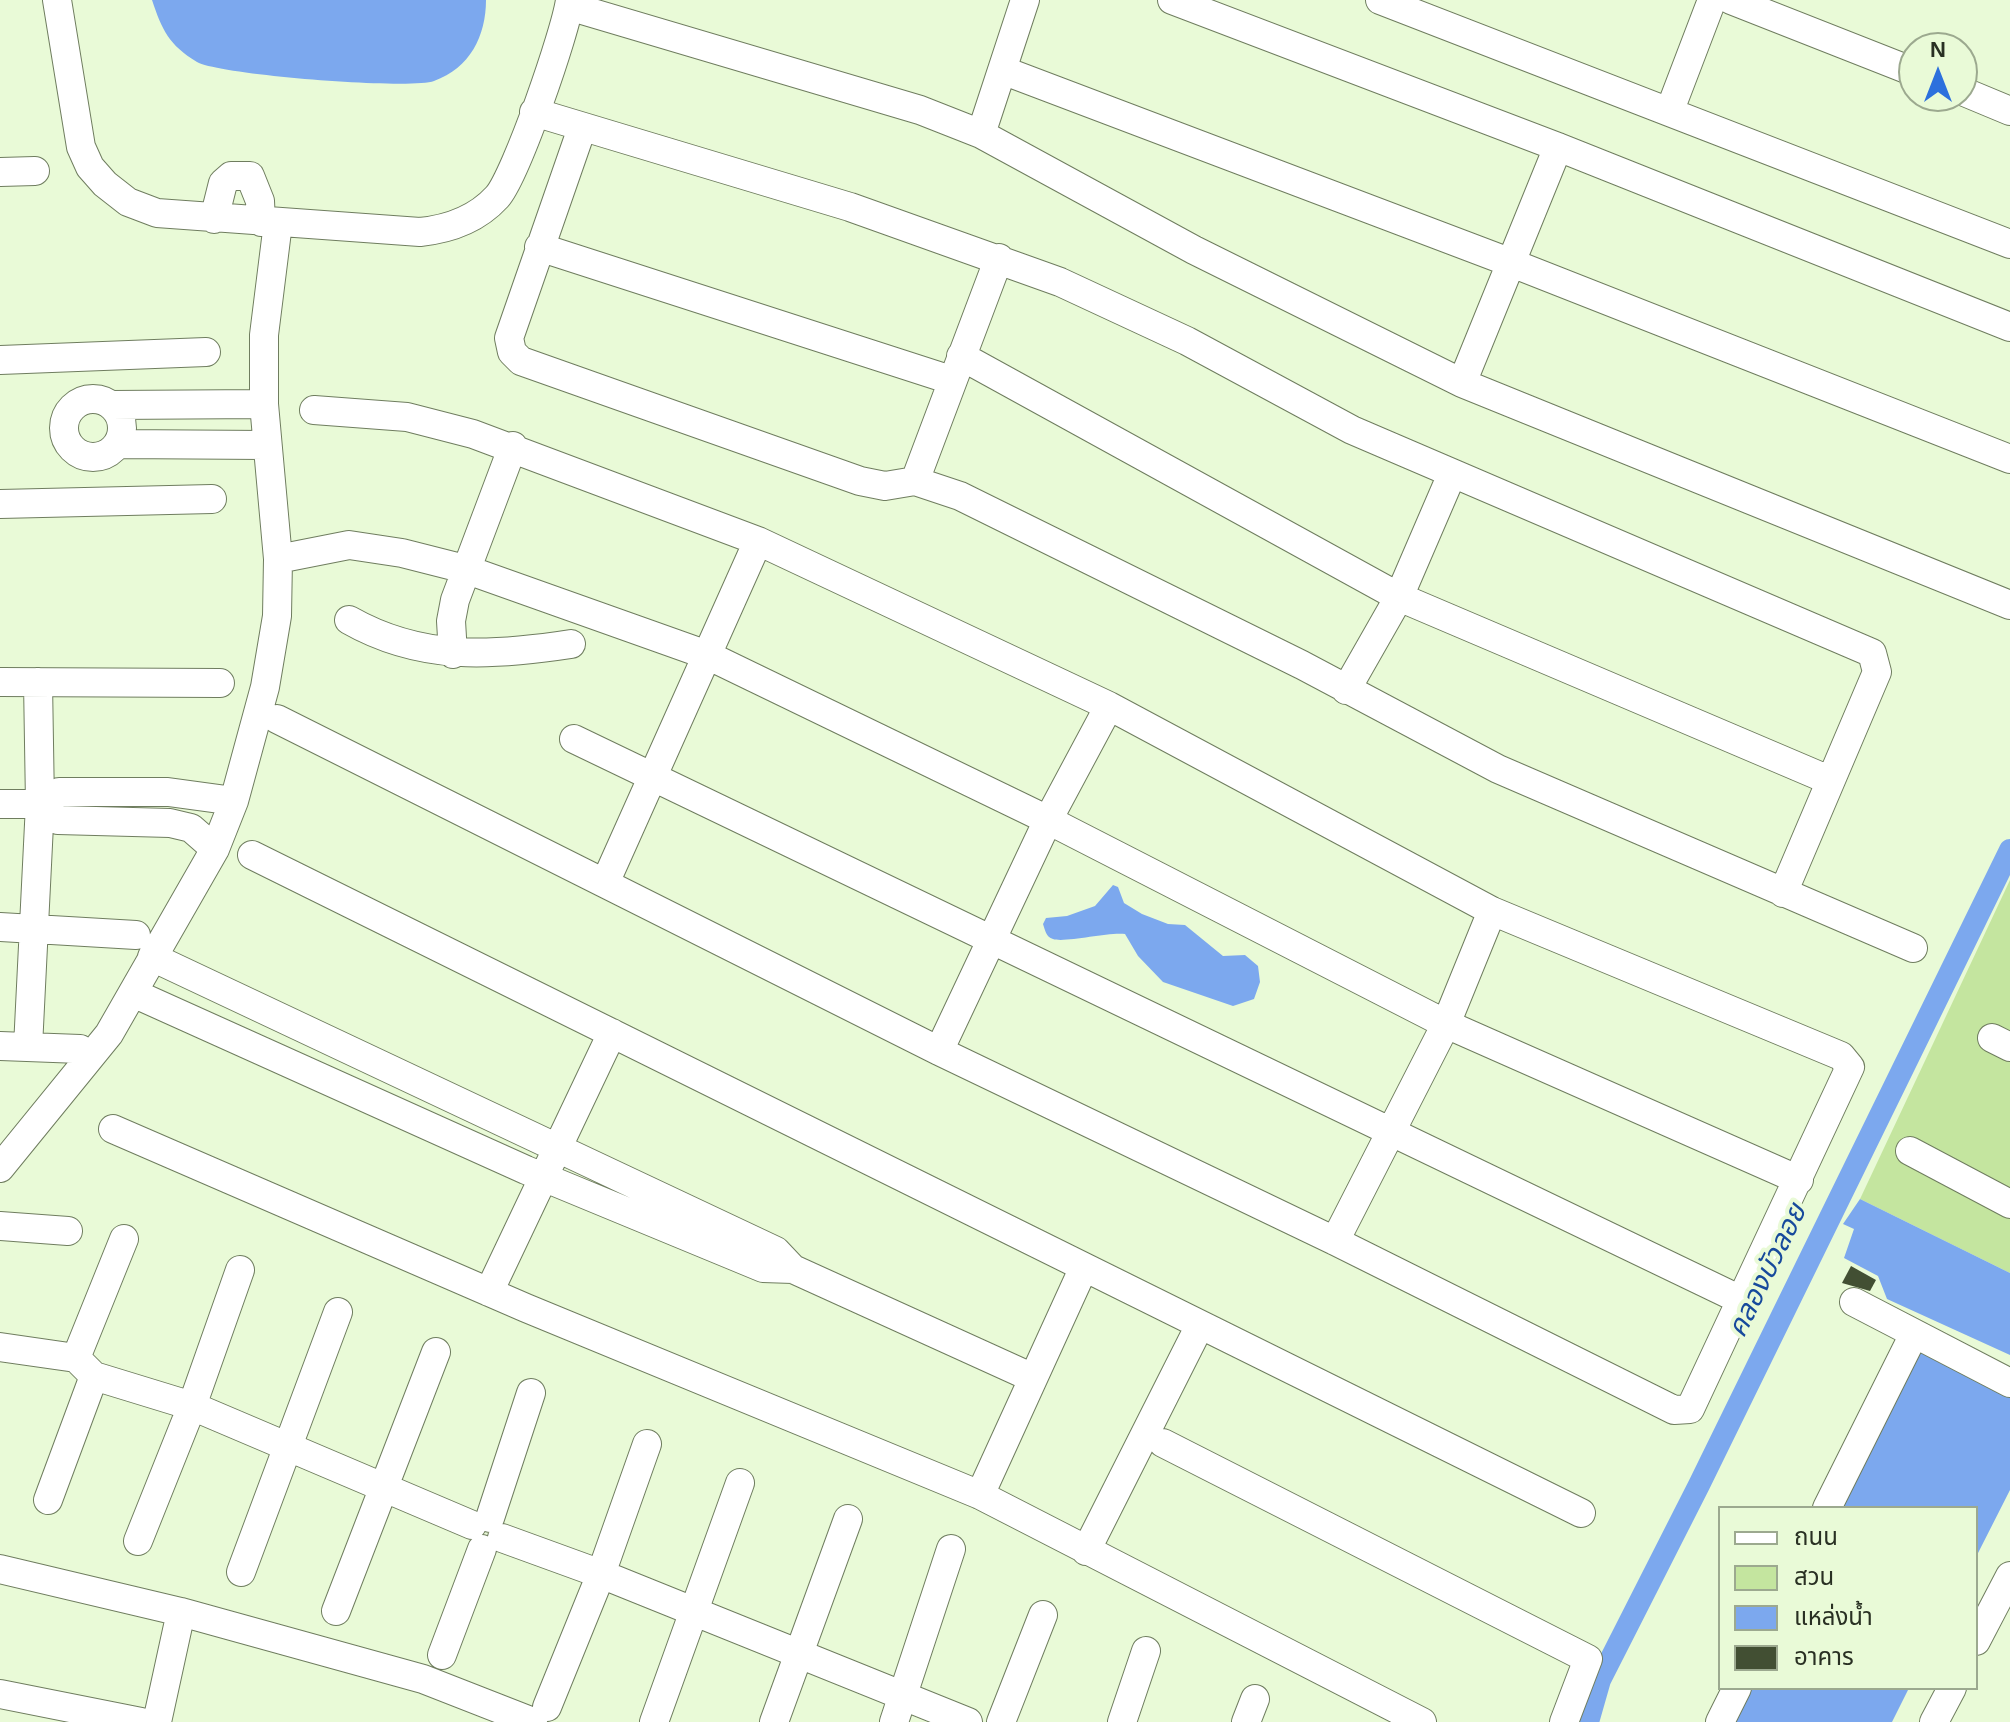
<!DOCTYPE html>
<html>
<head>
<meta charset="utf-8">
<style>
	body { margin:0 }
	#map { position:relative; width:2010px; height:1722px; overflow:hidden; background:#e9fad7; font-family:Arial,"Noto Sans Thai",sans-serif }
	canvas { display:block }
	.legend { position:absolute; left:1718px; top:1506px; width:260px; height:184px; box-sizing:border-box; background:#e9fad7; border:2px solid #9ca98f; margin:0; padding:10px 14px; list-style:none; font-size:24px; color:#293023 }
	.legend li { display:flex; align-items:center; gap:16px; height:40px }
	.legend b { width:40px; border:2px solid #9ca98f }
	.north { position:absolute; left:1898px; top:32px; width:80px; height:80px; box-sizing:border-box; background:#e9fad7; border:2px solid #9ca98f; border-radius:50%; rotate:0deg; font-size:22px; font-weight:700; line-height:32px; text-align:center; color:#293023 }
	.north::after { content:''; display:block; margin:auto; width:28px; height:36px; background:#2c70dd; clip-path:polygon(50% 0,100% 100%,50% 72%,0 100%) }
</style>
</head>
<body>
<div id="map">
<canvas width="2010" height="1722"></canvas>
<ul class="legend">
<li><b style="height:10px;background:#fff"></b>ถนน</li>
<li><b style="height:22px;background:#c4e59f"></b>สวน</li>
<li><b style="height:22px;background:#7ca8ee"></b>แหล่งน้ำ</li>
<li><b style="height:22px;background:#424f33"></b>อาคาร</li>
</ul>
<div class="north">N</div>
</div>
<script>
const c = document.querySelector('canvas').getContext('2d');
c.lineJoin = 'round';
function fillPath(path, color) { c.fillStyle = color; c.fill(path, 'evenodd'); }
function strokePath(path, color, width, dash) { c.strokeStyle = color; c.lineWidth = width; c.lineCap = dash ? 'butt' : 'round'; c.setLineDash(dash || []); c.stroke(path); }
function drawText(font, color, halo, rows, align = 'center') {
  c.font = font + ' Arial,"Noto Sans Thai",sans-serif'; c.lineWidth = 8; c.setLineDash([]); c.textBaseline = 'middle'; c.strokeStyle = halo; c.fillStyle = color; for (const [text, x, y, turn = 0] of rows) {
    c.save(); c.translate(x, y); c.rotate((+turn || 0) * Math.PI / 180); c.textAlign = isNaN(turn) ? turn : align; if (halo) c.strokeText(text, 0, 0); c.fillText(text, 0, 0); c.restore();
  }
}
fillPath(new Path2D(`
	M2010,880V1273L1860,1199Z`), '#c4e59f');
fillPath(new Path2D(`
	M152,0H486C486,36 470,68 434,81C410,90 220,75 197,62C169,45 162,30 152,0Z
	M1113,885L1118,887L1124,903L1142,914L1168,924L1185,925L1223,956L1245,955L1258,966L1260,982L1254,999L1233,1006L1163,982L1138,956L1125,934C1107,932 1065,943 1053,939C1046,937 1045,930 1043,924L1046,918L1067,916L1095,906Z
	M1860,1199L2010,1273V1355L1887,1299L1878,1276L1844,1258L1854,1229L1843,1224Z
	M1915,1346L2010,1395V1490L1976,1557V1508H1833Z
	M1743,1688H1909L1892,1722H1726Z`), '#7ca8ee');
strokePath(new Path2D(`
	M1588,1722L1600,1680L1699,1485L2010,850`), '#7ca8ee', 22);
fillPath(new Path2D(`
	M1851,1266L1876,1280L1870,1291L1842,1283Z`), '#424f33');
const minor = new Path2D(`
	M57,0L81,147L90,167L105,184L128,202L157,213L420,232C449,229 476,220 497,197C516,176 566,31 570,0
	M1172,0L1558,147L2010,327
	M1380,0L2010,244
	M1731,0L1914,72
	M569,6L920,110L981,134L1194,250L1462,383L2010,605
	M1002,70L1509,262L2010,459
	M1962,91L2010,111
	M1670,110L1712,0
	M534,112L850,207L1060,282L1187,341L1352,430L1872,653L1877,672L1783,893
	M582,128L509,338L512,352L521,361L860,481L885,486L915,481L960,496L1302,665L1498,769L1913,948
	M981,134L1025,0
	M0,172L35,171
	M214,219L223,183L231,176H250L260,201L261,222
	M539,247L951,380
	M961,356L1399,597L1829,780
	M0,360L206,352
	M1462,383L1558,147
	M64 428a29 29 0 1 1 58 0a29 29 0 1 1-58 0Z
	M111,405L264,404
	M118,444L265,445
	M915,481L999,258
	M0,504L212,499
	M278,559L349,545L402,553L465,569L707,655L1048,820L1446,1024L1799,1180
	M349,620C421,661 492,656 571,644
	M453,654L451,621L455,600L513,446
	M0,682L220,683
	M1346,690L1399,597L1452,474
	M277,719L939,1051L1335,1241L1674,1410L1690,1409L1850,1067L1841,1056L1492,911L1109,706L758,541L473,434L407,417L314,410
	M574,739L1743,1301
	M0,804H40L59,792H168L234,801
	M40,804L58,820L170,823L191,828L215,849
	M252,855L1581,1513
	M605,883L758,541
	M0,927L136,935
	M133,993L526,1170L763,1268L793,1269L776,1251L152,957
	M1992,1038L2010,1047
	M0,1046L80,1049
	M28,1047L40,804L38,682
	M939,1051L1048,820L1109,706
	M113,1129L526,1308L980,1495L1422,1722
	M1910,1151L2010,1204
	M0,1168L109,1034L215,849L234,801L265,687L277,616L278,559L264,404V335L278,223
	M0,1226L68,1231
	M1335,1241L1446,1024L1492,911
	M793,1269L1033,1378
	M489,1292L612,1033
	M1854,1302L2010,1383
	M0,1347L76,1358L124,1239
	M76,1358L94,1376L192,1406L472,1525
	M1163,1443L1588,1659L1564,1722
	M980,1495L1084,1267
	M48,1500L94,1376
	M1827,1508L1914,1334
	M490,1518L531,1393
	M502,1538L601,1574L968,1722
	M138,1541L192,1406L240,1270
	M1086,1551L1200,1325
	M0,1569L181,1612L423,1679L533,1722
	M241,1572L338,1312
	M336,1611L436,1352
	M1976,1641L2010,1576
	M442,1655L482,1549
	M0,1694L141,1722
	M547,1707L601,1574L647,1444
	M157,1722L181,1612
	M654,1722L740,1483
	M774,1722L848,1519
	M894,1722L951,1549
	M1001,1722L1043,1615
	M1122,1722L1146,1651
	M1246,1722L1255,1699
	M1720,1722L1737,1688
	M1934,1722L1952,1688`);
strokePath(minor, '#6f7d5f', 30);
strokePath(minor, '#fff', 28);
drawText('italic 28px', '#174a9c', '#e9fad7', [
	["คลองบัวลอย",1768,1271,-64]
]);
</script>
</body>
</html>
